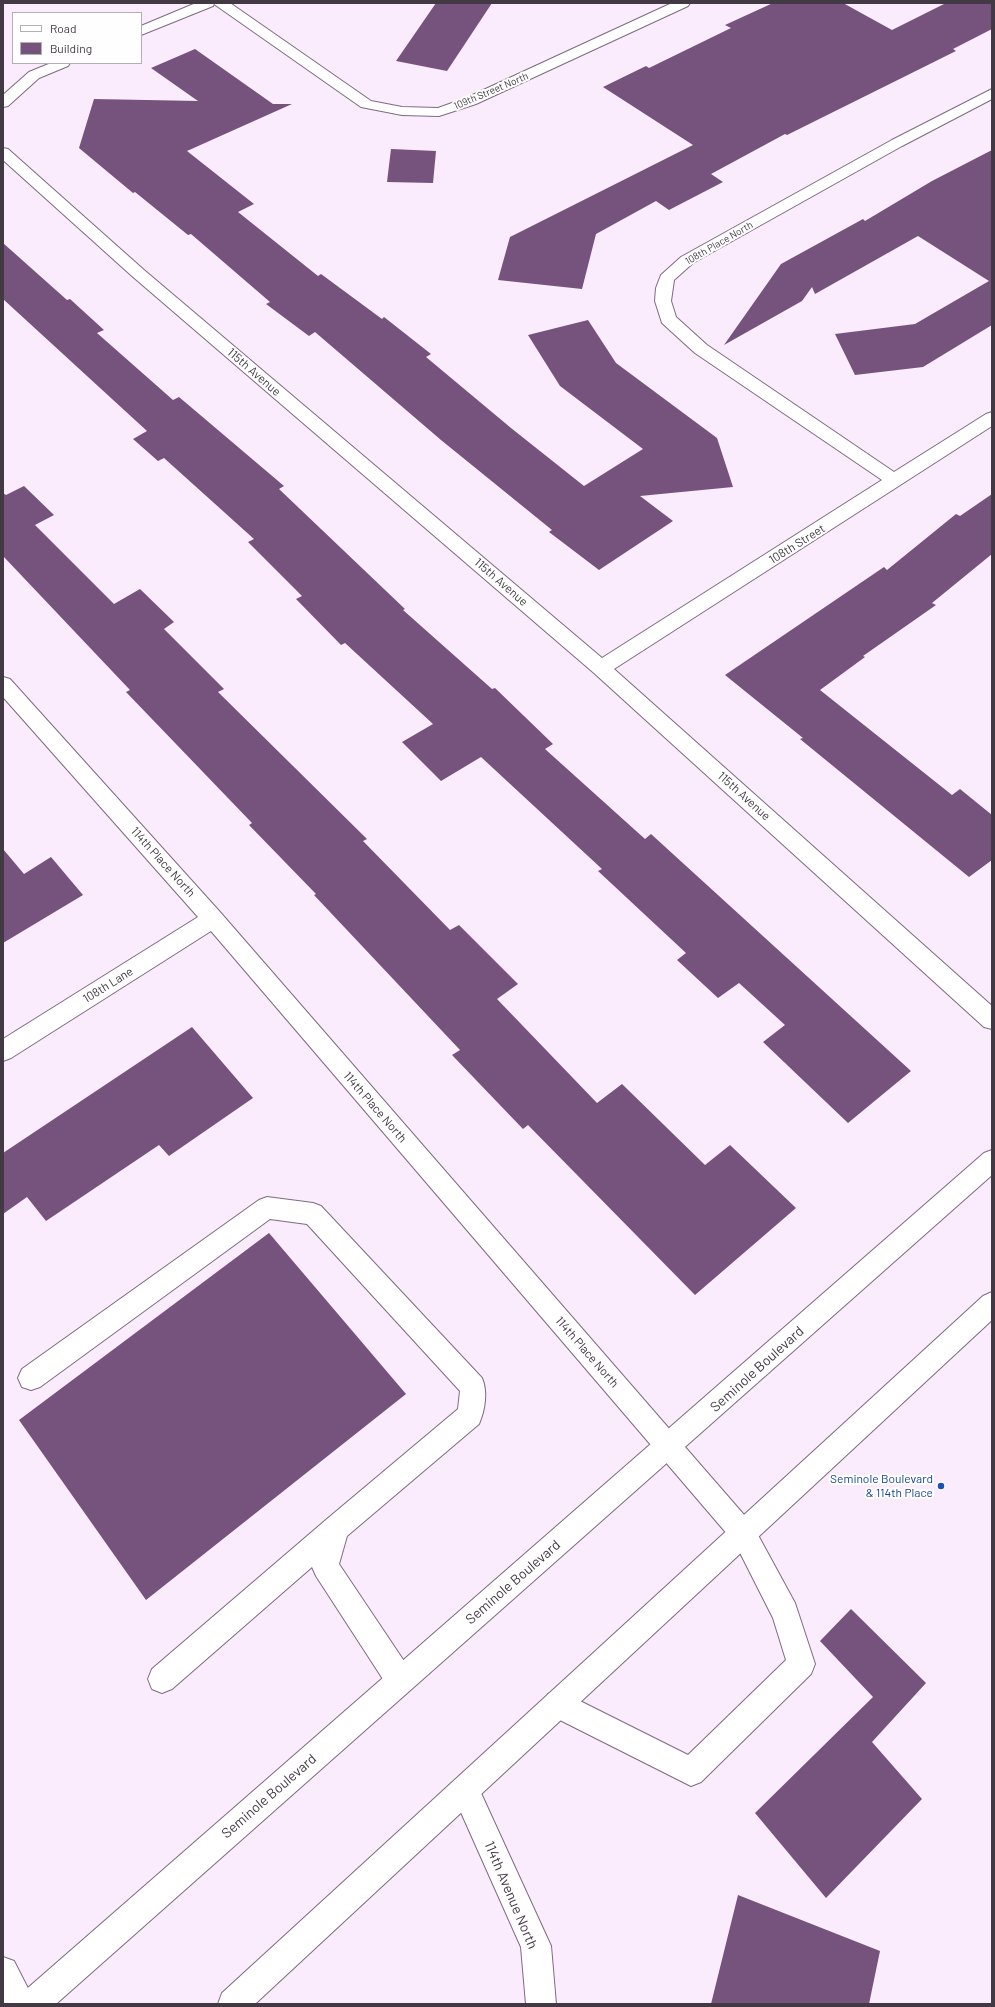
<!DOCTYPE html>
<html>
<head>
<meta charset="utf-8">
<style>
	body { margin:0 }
	#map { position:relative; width:995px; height:2007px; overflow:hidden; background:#faebfd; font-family:Barlow,sans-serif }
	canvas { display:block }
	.frame { position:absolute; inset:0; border:4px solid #423944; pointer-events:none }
	.legend { position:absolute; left:12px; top:12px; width:130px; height:52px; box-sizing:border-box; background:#fefefe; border:1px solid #b3afb4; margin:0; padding:5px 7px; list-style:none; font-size:12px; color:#423944 }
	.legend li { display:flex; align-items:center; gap:8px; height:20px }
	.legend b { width:20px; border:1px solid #b3afb4 }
</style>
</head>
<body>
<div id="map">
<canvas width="995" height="2007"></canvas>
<div class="frame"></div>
<ul class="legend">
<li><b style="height:5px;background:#fff"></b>Road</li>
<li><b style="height:11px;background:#75537c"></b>Building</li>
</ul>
</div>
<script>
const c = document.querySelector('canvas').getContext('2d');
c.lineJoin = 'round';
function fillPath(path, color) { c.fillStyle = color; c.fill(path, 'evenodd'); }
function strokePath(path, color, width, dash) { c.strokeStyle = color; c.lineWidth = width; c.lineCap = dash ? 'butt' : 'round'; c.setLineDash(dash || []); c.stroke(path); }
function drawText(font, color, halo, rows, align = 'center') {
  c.font = font + ' Barlow,sans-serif'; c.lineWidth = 4; c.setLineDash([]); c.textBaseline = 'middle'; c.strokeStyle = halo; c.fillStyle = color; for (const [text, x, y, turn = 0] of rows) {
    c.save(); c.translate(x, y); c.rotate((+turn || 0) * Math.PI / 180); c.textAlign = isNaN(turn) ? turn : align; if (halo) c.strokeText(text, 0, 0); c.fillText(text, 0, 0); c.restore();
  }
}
fillPath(new Path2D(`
	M436,3H492L447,71L396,61Z
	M773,3H843L892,30L946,3H992V29L953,49L956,51L787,135L785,134L711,174L723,182L669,210L656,201L596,234L582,289L498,280L510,237L693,145L603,87L646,66L649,68L731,28L725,25Z
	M195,49L273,104H292L187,151L254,204L238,212L318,276L321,274L382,319L384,317L431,354L426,357L511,428L584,486L643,449L560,386L528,335L588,320L616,363L717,438L733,487L640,496L673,521L599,570L549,532L552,530L441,440L315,332L309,336L266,304L270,302L191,234L188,235L135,192L133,193L79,148L94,99L198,101L151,68Z
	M391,149L436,151L433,183L387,182Z
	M992,150V325L923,367L855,375L835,334L915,324L989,281L918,236L815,294L812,287L802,301L724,345L781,264L863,219L865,221L932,181Z
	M3,243L67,300L70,299L104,330L97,333L173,400L179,397L284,486L279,489L405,609L403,610L492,689L495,688L553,744L545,749L645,839L651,834L911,1071L848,1123L763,1042L785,1025L739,983L718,998L677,960L686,953L598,871L602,869L481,757L441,781L402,742L433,724L345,643L341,645L296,599L302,596L248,542L254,539L164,458L158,461L133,439L147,431L3,299Z
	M24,486L54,515L35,525L114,604L140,589L174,622L164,629L224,689L218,692L367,839L363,841L450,930L459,925L518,984L497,999L597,1103L622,1084L705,1165L730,1145L796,1208L695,1295L528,1125L523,1129L452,1055L460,1050L314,895L316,894L249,825L252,823L126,692L130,690L3,556V493L6,495Z
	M992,494V554L932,603L936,605L863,656L865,657L820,690L952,795L960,789L992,815V860L969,877L800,739L803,738L725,675L884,567L887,570L956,514L960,516Z
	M3,849L24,874L51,857L83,895L3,943Z
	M192,1027L253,1098L169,1156L159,1145L46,1221L27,1197L3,1214V1153Z
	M269,1233L406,1394L146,1600L19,1420Z
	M851,1609L926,1683L872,1742L922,1799L826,1898L755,1813L873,1697L820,1641Z
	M738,1895L880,1951L869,2004H711Z`), '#75537c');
const service = new Path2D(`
	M267,1197L313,1203L321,1206L482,1378C488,1392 485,1410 479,1424L347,1536L339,1564L410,1670L414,1680L410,1690L400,1694L390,1690L316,1576L312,1567L172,1689L162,1693L152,1689L148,1679L152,1669L327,1519L458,1409L460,1391L307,1224L270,1219L40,1387L31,1390L22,1387L18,1378L22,1369L259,1200Z
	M743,1520L752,1524L795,1603L815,1664L811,1674L701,1782L691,1786L548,1714L544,1704L548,1694L558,1690L688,1755L786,1660L773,1618L730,1533L734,1524Z
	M3,1957L14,1961L36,2004H4Z`);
const minor = new Path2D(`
	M196,3H230L371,101L402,107L438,108L466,98L672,3H690L688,6L476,104L439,116L402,115L361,107L214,4L213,6L141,35V26Z
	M51,63H70L68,66L39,78L8,106L3,107V95L29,72Z
	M992,89V99L902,146L693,263L674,280L671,301L676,317L707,345L894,472L986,414L992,412V426L614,669L992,1006V1029L984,1027L594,673L132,276L3,160V148L8,149L144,270L602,658L882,480L695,353L662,323L655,301L656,288L661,275L681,257L892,140Z
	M3,677L10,679L220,912L752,1524L756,1533L752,1542L743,1546L734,1542L211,931L11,1058L3,1061V1039L198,917L3,697Z
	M465,1776L475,1780L551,1946L556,2004H526L521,1947L451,1790L455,1780Z`);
const primary = new Path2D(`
	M992,1150V1175L56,2004H18L22,1993L984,1153Z
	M992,1292V1320L255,2004H218L222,1993L983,1296Z`);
strokePath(service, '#7f6a83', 2);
strokePath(minor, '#7f6a83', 2);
strokePath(primary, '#7f6a83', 2);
fillPath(service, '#fff');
fillPath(minor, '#fff');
fillPath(primary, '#fff');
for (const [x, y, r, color] of [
	[941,1486,4,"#1a4fb4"]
]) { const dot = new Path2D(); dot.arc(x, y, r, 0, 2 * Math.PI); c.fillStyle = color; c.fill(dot); strokePath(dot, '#fefefe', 1.5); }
drawText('10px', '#423944', '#fefefe', [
	["109th Street North",491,91,-23],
	["108th Place North",719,243,-30]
]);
drawText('12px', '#423944', '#fefefe', [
	["115th Avenue",254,372,41],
	["108th Street",797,544,-32],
	["115th Avenue",501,582,41],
	["115th Avenue",744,796,42],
	["114th Place North",163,862,48],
	["108th Lane",108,985,-32],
	["114th Place North",375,1107,49],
	["114th Place North",587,1352,49]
]);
drawText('12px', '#164399', '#fefefe', [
	["Seminole Boulevard",933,1479],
	["& 114th Place",933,1493]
], 'right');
drawText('14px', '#423944', '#fefefe', [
	["Seminole Boulevard",757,1369,-42],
	["Seminole Boulevard",513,1582,-41],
	["Seminole Boulevard",269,1796,-41],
	["114th Avenue North",511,1895,67]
]);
</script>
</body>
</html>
